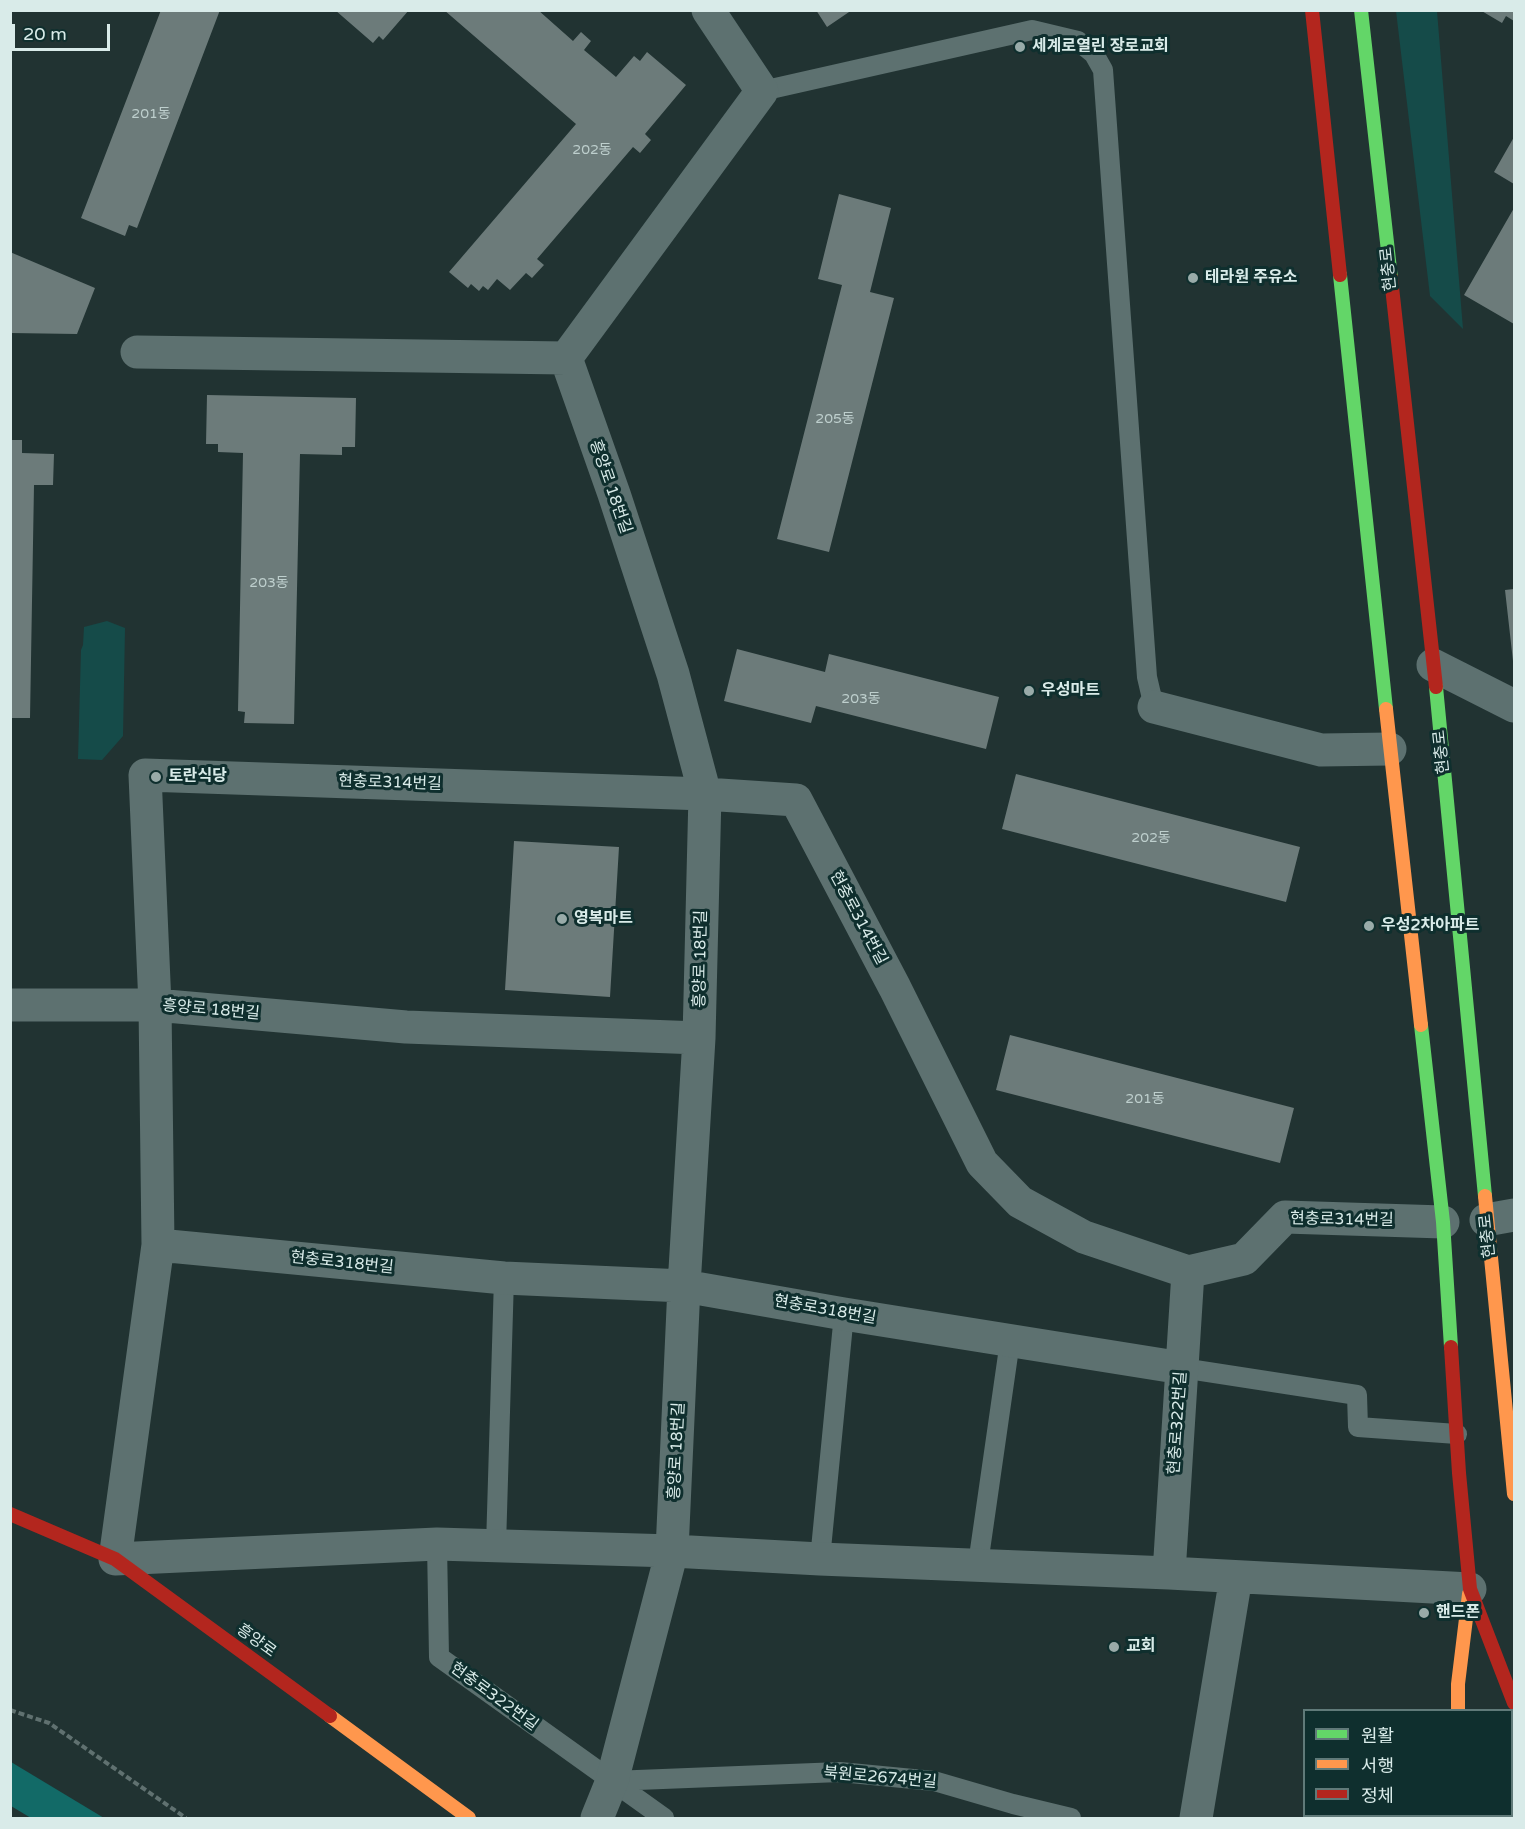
<!DOCTYPE html>
<html>
<head>
<meta charset="utf-8">
<style>
	body { margin:0 }
	#map { position:relative; width:1525px; height:1829px; overflow:hidden; background:#213332; font-family:"Varela Round","Noto Sans KR",sans-serif }
	canvas { display:block }
	.frame { position:absolute; inset:0; border:12px solid #d9ebe9; pointer-events:none }
	.legend { position:absolute; left:1303px; top:1709px; width:210px; height:108px; box-sizing:border-box; background:#0f2f2e; border:2px solid #607a79; margin:0; padding:8px 10px; list-style:none; font-size:18px; color:#d9ebe9 }
	.legend li { display:flex; align-items:center; gap:12px; height:30px }
	.legend b { width:30px; border:2px solid #607a79 }
	.scale { position:absolute; left:12px; top:24px; width:98px; height:27px; box-sizing:border-box; border:3px solid #d9ebe9; border-top:0; padding-left:8px; font-size:18px; line-height:21px; white-space:nowrap; color:#d9ebe9; -webkit-text-stroke:4px #0f2f2e; paint-order:stroke }
</style>
</head>
<body>
<div id="map">
<canvas width="1525" height="1829"></canvas>
<div class="frame"></div>
<ul class="legend">
<li><b style="height:8px;background:#63d668"></b>원활</li>
<li><b style="height:8px;background:#ff974d"></b>서행</li>
<li><b style="height:8px;background:#b3261e"></b>정체</li>
</ul>
<div class="scale">20 m</div>
</div>
<script>
const c = document.querySelector('canvas').getContext('2d');
c.lineJoin = 'round';
function fillPath(path, color) { c.fillStyle = color; c.fill(path, 'evenodd'); }
function strokePath(path, color, width, dash) { c.strokeStyle = color; c.lineWidth = width; c.lineCap = dash ? 'butt' : 'round'; c.setLineDash(dash || []); c.stroke(path); }
function drawText(font, color, halo, rows, align = 'center') {
  c.font = font + ' "Varela Round","Noto Sans KR",sans-serif'; c.lineWidth = 6; c.setLineDash([]); c.textBaseline = 'middle'; c.strokeStyle = halo; c.fillStyle = color; for (const [text, x, y, turn = 0] of rows) {
    c.save(); c.translate(x, y); c.rotate((+turn || 0) * Math.PI / 180); c.textAlign = isNaN(turn) ? turn : align; if (halo) c.strokeText(text, 0, 0); c.fillText(text, 0, 0); c.restore();
  }
}
fillPath(new Path2D(`
	M1396,11H1437L1463,329L1430,296Z
	M107,621L125,628L123,736L102,760L78,759L81,650L83,645L84,627Z`), '#154b49');
fillPath(new Path2D(`
	M10,1762H11L104,1818H31L11,1806Z`), '#126a67');
fillPath(new Path2D(`
	M161,10H220L137,228L129,225L125,236L81,218Z
	M335,10H409L383,40L379,36L373,43Z
	M444,10H538L573,41L581,32L591,41L584,50L616,77L634,56L640,61L647,52L686,85L645,134L651,140L640,153L633,147L537,259L544,265L532,278L526,273L510,290L497,279L488,290L483,286L479,291L471,284L468,288L449,272L576,124Z
	M816,10H852L827,27Z
	M1480,10H1514V21L1506,16L1502,23Z
	M1514,137V184L1494,172Z
	M839,194L891,208L870,292L894,298L829,552L777,539L842,285L818,279Z
	M1514,208V324L1464,295Z
	M10,252L95,288L77,334L10,333Z
	M207,395L356,398L355,447H342V455L300,454L294,724L244,723L245,712L238,711L243,453L218,452V444H206Z
	M10,440H22V453L54,454L53,485H34L30,718H10Z
	M1514,589V661H1513L1505,590Z
	M737,649L825,672L829,654L999,697L986,749L816,706L811,723L724,701Z
	M1016,774L1300,847L1286,902L1002,829Z
	M514,841L619,847L610,997L505,990Z
	M1010,1035L1294,1108L1280,1163L996,1090Z`), '#6c7b7a');
strokePath(new Path2D(`
	M10,1710L49,1723L186,1818`), '#607170', 4, [6, 3]);
strokePath(new Path2D(`
	M762,91L1032,30L1078,41L1094,54L1103,70L1147,677L1154,707
	M1182,1368L1357,1395L1358,1427L1457,1434
	M437,1544L439,1657L664,1818
	M496,1546L504,1278
	M820,1559L844,1314
	M978,1564L1010,1341
	M612,1781L840,1772L934,1781L1013,1804L1071,1818`), '#5d7170', 20);
strokePath(new Path2D(`
	M137,352L566,358
	M566,358L614,494L673,674L705,794L699,1038L684,1286L672,1551L612,1781L597,1818
	M566,358L762,91L708,10
	M1433,665L1514,706
	M1154,707L1321,750L1390,749
	M10,1005H155L406,1027L699,1038
	M1486,1220L1514,1215
	M1443,1222L1285,1217L1244,1259L1188,1272L1084,1237L1020,1202L982,1163L895,988L796,800L705,794L145,775L155,1005L158,1245L115,1559L437,1544L672,1551L820,1559L1169,1573L1470,1589
	M158,1245L504,1278L684,1286L844,1314L1182,1368
	M1169,1573L1188,1272
	M1196,1818L1236,1577`), '#5d7170', 33);
strokePath(new Path2D(`
	M1361,10L1391,278
	M1340,275L1386,709
	M1436,687L1485,1196
	M1421,1025L1443,1222L1451,1347
	M1459,1816V1818`), '#63d668', 14);
strokePath(new Path2D(`
	M1386,709L1421,1025
	M1485,1196L1514,1494
	M1458,1710V1684L1469,1594
	M330,1716L469,1818`), '#ff974d', 14);
strokePath(new Path2D(`
	M1312,10L1340,275
	M1391,278L1436,687
	M1451,1347L1459,1473L1470,1589L1514,1703
	M10,1514L115,1559L330,1716`), '#b3261e', 14);
for (const [x, y, r, color] of [
	[1020,47,6,"#99aba9"],
	[1193,278,6,"#99aba9"],
	[1029,691,6,"#99aba9"],
	[156,777,6,"#99aba9"],
	[562,919,6,"#99aba9"],
	[1369,926,6,"#99aba9"],
	[1424,1613,6,"#99aba9"],
	[1114,1647,6,"#99aba9"]
]) { const dot = new Path2D(); dot.arc(x, y, r, 0, 2 * Math.PI); c.fillStyle = color; c.fill(dot); strokePath(dot, '#0f2f2e', 2); }
drawText('14px', '#becfcd', null, [
	["201동",151,114],
	["202동",592,150],
	["205동",835,419],
	["203동",269,583],
	["203동",861,699],
	["202동",1151,838],
	["201동",1145,1099]
]);
drawText('bold 16px', '#d9ebe9', '#0f2f2e', [
	["세계로열린 장로교회",1032,47],
	["테라원 주유소",1205,278],
	["우성마트",1041,691],
	["토란식당",168,777],
	["영복마트",574,919],
	["우성2차아파트",1381,926],
	["핸드폰",1436,1613],
	["교회",1126,1647]
], 'left');
drawText('16px', '#d9ebe9', '#0f2f2e', [
	["현충로",1389,269,-96],
	["흥양로 18번길",610,487,71],
	["현충로",1442,752,-96],
	["현충로314번길",390,783,2],
	["현충로314번길",858,918,62],
	["흥양로 18번길",701,959,-89],
	["흥양로 18번길",211,1010,5],
	["현충로314번길",1342,1220,1],
	["현충로",1488,1236,-96],
	["현충로318번길",342,1263,6],
	["현충로318번길",825,1310,10],
	["현충로322번길",1178,1423,-86],
	["흥양로 18번길",677,1451,-87],
	["흥양로",256,1641,36],
	["현충로322번길",494,1697,36],
	["북원로2674번길",880,1778,5]
]);
</script>
</body>
</html>
